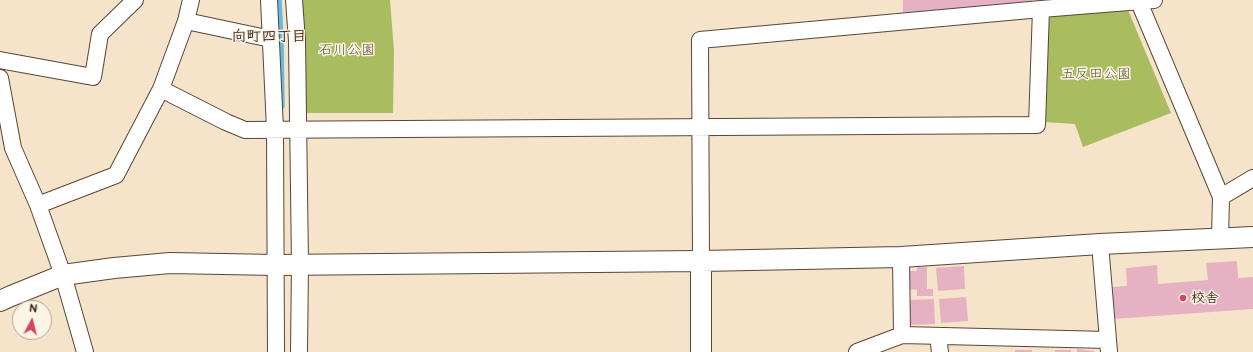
<!DOCTYPE html>
<html>
<head>
<meta charset="utf-8">
<style>
	body { margin:0 }
	#map { position:relative; width:1253px; height:352px; overflow:hidden; background:#f6e4ca; font-family:"Balsamiq Sans",sans-serif }
	canvas { display:block }
	.north { position:absolute; left:12px; top:300px; width:40px; height:40px; box-sizing:border-box; background:#fcf5e5; border:1px solid #afa495; border-radius:50%; rotate:7deg; font-size:11px; font-weight:700; line-height:16px; text-align:center; color:#3b2a1e }
	.north::after { content:''; display:block; margin:auto; width:14px; height:18px; background:#d1495b; clip-path:polygon(50% 0,100% 100%,50% 72%,0 100%) }
</style>
</head>
<body>
<div id="map">
<canvas width="1253" height="352"></canvas>
<div class="north">N</div>
</div>
<script>
const c = document.querySelector('canvas').getContext('2d');
c.lineJoin = 'round';
function fillPath(path, color) { c.fillStyle = color; c.fill(path, 'evenodd'); }
function strokePath(path, color, width, dash) { c.strokeStyle = color; c.lineWidth = width; c.lineCap = dash ? 'butt' : 'round'; c.setLineDash(dash || []); c.stroke(path); }
function drawText(font, color, halo, rows, align = 'center') {
  c.font = font + ' "Balsamiq Sans","Klee One",sans-serif'; c.lineWidth = 3; c.setLineDash([]); c.textBaseline = 'middle'; c.strokeStyle = halo; c.fillStyle = color; for (const [text, x, y, turn = 0] of rows) {
    c.save(); c.translate(x, y); c.rotate((+turn || 0) * Math.PI / 180); c.textAlign = isNaN(turn) ? turn : align; if (halo) c.strokeText(text, 0, 0); c.fillText(text, 0, 0); c.restore();
  }
}
fillPath(new Path2D(`
	M299,0H390L394,51L393,113H302Z
	M1128,10L1171,113L1083,147L1075,124L1043,122V16Z`), '#a9bc60');
strokePath(new Path2D(`
	M279,0L281,39L282,106`), '#62bde0', 5.5);
fillPath(new Path2D(`
	M903,0H1032V1L903,13Z
	M1237,261L1238,278L1253,277V309L1114,319L1112,287L1127,286L1126,268L1157,265L1158,284L1208,280L1206,263Z
	M964,266L965,289L938,291L936,268Z
	M917,267H927V289H933V296H917V290L908,289V271H917Z
	M966,297L968,321L941,323L939,299Z
	M934,299L935,324L909,325L908,300Z
	M1077,349L1094,351V352H1077Z
	M1015,350H1032V352H1015Z
	M1055,350H1071V352H1055Z`), '#e6b2c3');
const minor = new Path2D(`
	M269,0L275,129L276,352
	M294,0L297,41L300,264L299,352
	M1139,2L1221,197L1220,239
	M186,21L271,39
	M0,60L93,77L100,34L135,0
	M0,78L13,148L38,205L116,175L161,89L186,21L191,0
	M161,89L226,122L245,130L1037,125L1041,9
	M1221,197L1253,178
	M38,205L63,275L85,352
	M1100,244L1109,352
	M901,257L902,335
	M701,261L700,40L1041,9L1154,0
	M938,336L940,352
	M857,352L902,335L1108,340`);
const tertiary = new Path2D(`
	M701,261V352
	M0,301L11,296L63,275L114,268L170,263L276,265L701,261L901,257L1100,244L1253,237`);
strokePath(minor, '#574638', 18);
strokePath(tertiary, '#574638', 22);
strokePath(minor, '#fff', 16);
strokePath(tertiary, '#fff', 20);
for (const [x, y, r, color] of [
	[1183,298,4,"#d1495b"]
]) { const dot = new Path2D(); dot.arc(x, y, r, 0, 2 * Math.PI); c.fillStyle = color; c.fill(dot); strokePath(dot, '#fcf5e5', 1.5); }
drawText('14px', '#5c5632', '#fcf5e5', [
	["石川公園",347,50],
	["五反田公園",1096,74]
]);
drawText('bold 14px', '#3b2a1e', '#fcf5e5', [
	["校舎",1191,298]
], 'left');
drawText('bold 15px', '#3b2a1e', '#fcf5e5', [
	["向町四丁目",269,37]
]);
</script>
</body>
</html>
